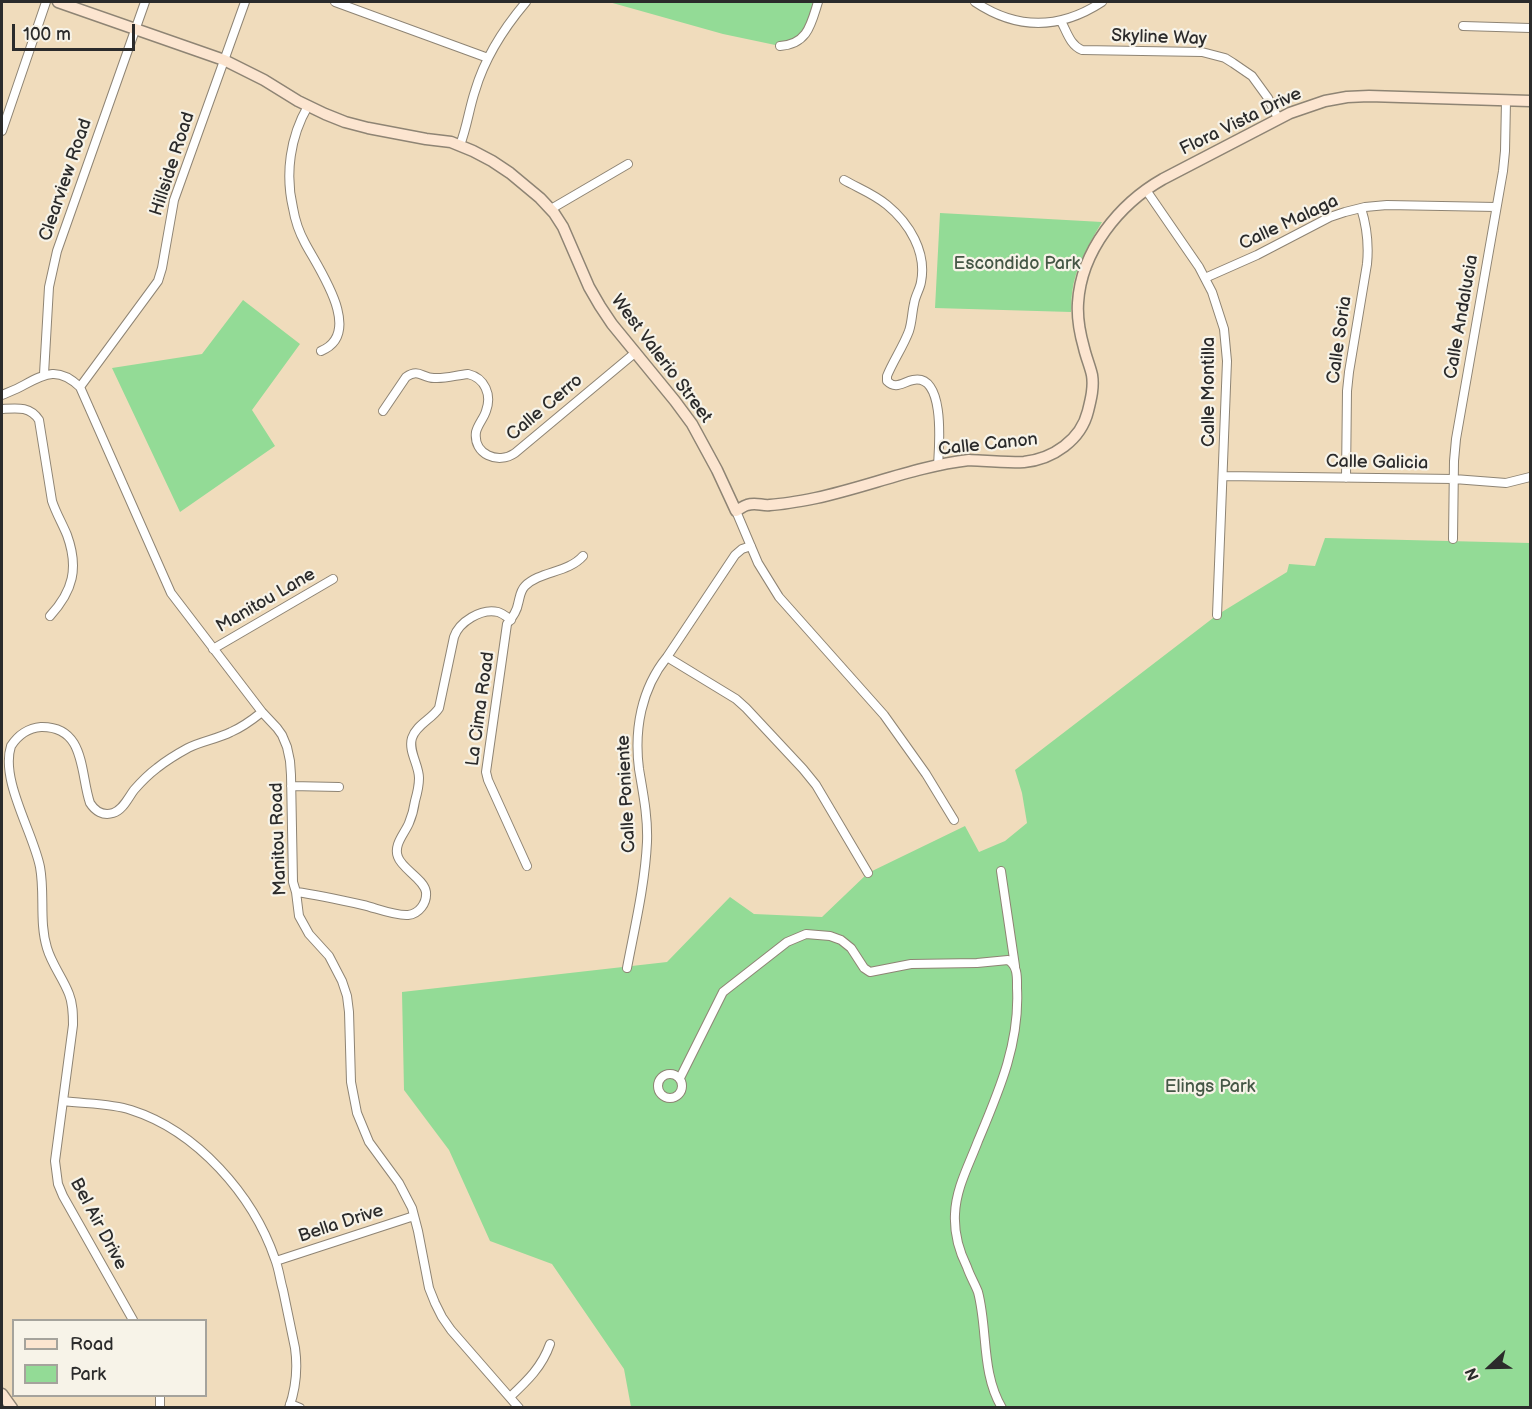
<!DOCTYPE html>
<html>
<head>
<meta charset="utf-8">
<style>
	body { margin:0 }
	#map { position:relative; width:1532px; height:1409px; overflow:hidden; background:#f0dcbc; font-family:"Balsamiq Sans",sans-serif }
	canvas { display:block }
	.frame { position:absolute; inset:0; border:3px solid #2b2b2b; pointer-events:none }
	.legend { position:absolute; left:12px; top:1319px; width:195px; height:78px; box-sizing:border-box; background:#f7f3e8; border:2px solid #a5a39c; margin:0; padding:8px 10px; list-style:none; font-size:18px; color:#2b2b2b }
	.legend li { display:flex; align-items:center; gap:12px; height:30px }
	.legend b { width:30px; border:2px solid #a5a39c }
	.north { position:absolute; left:1460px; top:1337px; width:60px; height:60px; -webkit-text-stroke:4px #f7f3e8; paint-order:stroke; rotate:248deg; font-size:16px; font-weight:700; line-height:24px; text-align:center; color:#2b2b2b }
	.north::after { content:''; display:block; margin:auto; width:21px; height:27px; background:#2b2b2b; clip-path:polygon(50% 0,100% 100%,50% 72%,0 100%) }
	.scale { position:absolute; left:12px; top:24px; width:123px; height:27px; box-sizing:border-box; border:3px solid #2b2b2b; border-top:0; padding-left:8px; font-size:18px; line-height:21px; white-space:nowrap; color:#2b2b2b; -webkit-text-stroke:4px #f7f3e8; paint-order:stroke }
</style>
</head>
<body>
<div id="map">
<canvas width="1532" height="1409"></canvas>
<div class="frame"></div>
<ul class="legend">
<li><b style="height:8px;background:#fce5d0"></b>Road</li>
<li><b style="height:16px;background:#93db96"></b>Park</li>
</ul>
<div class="north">N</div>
<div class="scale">100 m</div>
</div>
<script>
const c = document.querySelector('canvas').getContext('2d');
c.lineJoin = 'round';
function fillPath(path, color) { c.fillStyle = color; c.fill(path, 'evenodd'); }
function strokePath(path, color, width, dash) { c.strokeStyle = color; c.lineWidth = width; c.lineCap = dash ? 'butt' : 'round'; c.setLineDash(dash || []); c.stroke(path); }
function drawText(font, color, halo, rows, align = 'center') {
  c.font = font + ' "Balsamiq Sans",sans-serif'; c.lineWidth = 4.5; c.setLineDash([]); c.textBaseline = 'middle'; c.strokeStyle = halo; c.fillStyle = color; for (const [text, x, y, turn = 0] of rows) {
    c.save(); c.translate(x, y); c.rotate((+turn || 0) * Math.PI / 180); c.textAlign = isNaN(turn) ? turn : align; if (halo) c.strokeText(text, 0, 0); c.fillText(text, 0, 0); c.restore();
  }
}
fillPath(new Path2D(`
	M609,2H818L803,37L780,46L723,34Z
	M940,213L1102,222C1089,244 1075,267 1072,293C1071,299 1072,306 1071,312L935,308Z
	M243,300L300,344L252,410L275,446L180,512L112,368L202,354Z
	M1325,538L1530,543V1407H631L624,1369L552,1264L490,1241L449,1150L404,1090L402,992L667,962L730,897L754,914L822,917L868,873L965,826L979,852L1005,841L1027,823L1022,793L1015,770L1217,615L1287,572L1289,564L1315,566Z`), '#93db96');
const street = new Path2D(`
	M335,2L488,58
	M975,2C1017,30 1059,30 1102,2
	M1061,21C1067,32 1070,45 1082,50L1202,52L1225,58L1233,63L1252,76L1268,98L1278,118
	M1463,26L1530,28
	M780,46C808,44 811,24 818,2
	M308,106C290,137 285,174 293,208C295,220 299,232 305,243C318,268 365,333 321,351
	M2,131L46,2
	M460,145C467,127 469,109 475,91C485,57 504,28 526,2
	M844,180C858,188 874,194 887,205C909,223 927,252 921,282C920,289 915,296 914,304C912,312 912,322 909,331C903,347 893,361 887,376V381C896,390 903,382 913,380C946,373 939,448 938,466
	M1146,190L1199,267L1212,292L1224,329L1227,361L1217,615
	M551,209L628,164
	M1205,278L1257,255L1330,217L1345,212L1365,207L1387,205L1496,207
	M44,374L49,287L57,251L145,2
	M80,387L158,281L162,268L174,200L245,2
	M2,395C9,392 17,389 24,385C46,373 59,367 80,387L171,593L262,712L277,728L282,735L287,747L290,761L291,775L293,882L296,892L299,916L309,934L329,956L342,981L347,996L349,1012L351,1082L357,1113L369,1142L399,1183L412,1208L418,1231L429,1288L435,1303L442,1317L451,1330L519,1408
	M2,409C17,408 30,406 39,420L52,501C56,513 62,523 67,535C79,568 73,591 50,616
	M383,411L406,377C419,368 422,378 434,378C445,379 457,375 468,374C485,378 492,395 486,411C484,418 478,424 476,432C473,454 498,465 515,453L636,352
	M1223,476L1454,479L1506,483L1530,477
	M1346,478L1347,391L1349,372L1367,264C1369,244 1367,227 1361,208
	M736,511L758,563L779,597L884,715L926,774L954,820
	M1453,539L1454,461L1456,439L1503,171L1505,151L1506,101
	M213,649L333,579
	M667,657L736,699L746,708L803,769L816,785L868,873
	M291,786L339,787
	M527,866L488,780L486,772L507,624C512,618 517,611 518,604C520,597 520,591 525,586C540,571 568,573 583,556
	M1001,871L1015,966
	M296,892C319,895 341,900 363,905C376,908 395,916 408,915C419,914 427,903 426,892C424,879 402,869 398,857C393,845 405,833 409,823C412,816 414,808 415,801C417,794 419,786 419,778C419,765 408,751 412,738C416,725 432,719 439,708L454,637C459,622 481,608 498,612C502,613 507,617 511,620
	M627,968C635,926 645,884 647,842C648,817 643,793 639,769C634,730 641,689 667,657L735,555L742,549L751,546
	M658 1086a12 12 0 1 1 24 0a12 12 0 1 1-24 0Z
	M680,1078L723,992L787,942L806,934L830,936L841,940L851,948L864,968L870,972L911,964L977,963L1008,960C1018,966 1017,977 1017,988C1020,1043 999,1091 978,1141C969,1165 956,1188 955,1214C954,1233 959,1251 967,1267C970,1276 975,1284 978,1292C988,1330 981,1373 1002,1408
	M63,1101C85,1104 110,1103 131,1110C197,1131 253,1195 275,1259C279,1269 280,1280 283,1290C287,1309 291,1329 295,1348C298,1369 296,1388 289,1408
	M276,1261L414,1216
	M133,1320L63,1196L58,1184L55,1161L73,1025C73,1014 73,1004 69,994C63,978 52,965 47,948C39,922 45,894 40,867C33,832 0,780 11,746C18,735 29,728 41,727C86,726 80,774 90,803C95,811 103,816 113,813C123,810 128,798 134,790C141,782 149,774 157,768C167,760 177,754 188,748C202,741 217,739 231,732C243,727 252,720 262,712
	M510,1397C527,1381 542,1367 550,1344
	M290,1404L300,1408
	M160,1408V1396`);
const secondary = new Path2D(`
	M58,2L224,60L264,80L298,101L325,114L345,122L368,128L426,139L451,142L473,151L492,161L510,173L540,198L554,213L563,227L589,287L600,306L612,324L675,401L692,424L717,470L736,511C740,509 743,506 747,505C756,502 762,506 770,505C786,504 801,501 816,498C867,487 917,466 969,460C987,461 1006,463 1024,462C1053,459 1081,440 1088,411C1091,399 1094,387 1092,375C1090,366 1086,357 1084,348C1080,334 1077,318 1078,303C1081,251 1119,204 1163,179L1290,113L1325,101L1347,97L1369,96L1530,101
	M2,1394L12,1408`);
strokePath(street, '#8e8474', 10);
strokePath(secondary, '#8e8474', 13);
strokePath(street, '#fff', 8);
strokePath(secondary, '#fce5d0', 10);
drawText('18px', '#2b2b2b', '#f7f3e8', [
	["Skyline Way",1159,38,2],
	["Flora Vista Drive",1241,122,-26],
	["Hillside Road",173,164,-72],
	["Clearview Road",66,180,-71],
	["Calle Malaga",1289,223,-25],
	["Calle Andalucia",1462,317,-80],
	["Calle Soria",1340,340,-82],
	["West Valerio Street",661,359,53],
	["Calle Montilla",1209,392,-90],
	["Calle Cerro",545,408,-40],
	["Calle Canon",988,445,-6],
	["Calle Galicia",1377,463,1],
	["Manitou Lane",266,601,-30],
	["La Cima Road",481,709,-82],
	["Calle Poniente",627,794,-93],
	["Manitou Road",279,839,-92],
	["Bel Air Drive",98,1224,62],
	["Bella Drive",341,1224,-18]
]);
drawText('18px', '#455746', '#f7f3e8', [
	["Escondido Park",1017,264],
	["Elings Park",1210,1087]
]);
</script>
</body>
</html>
